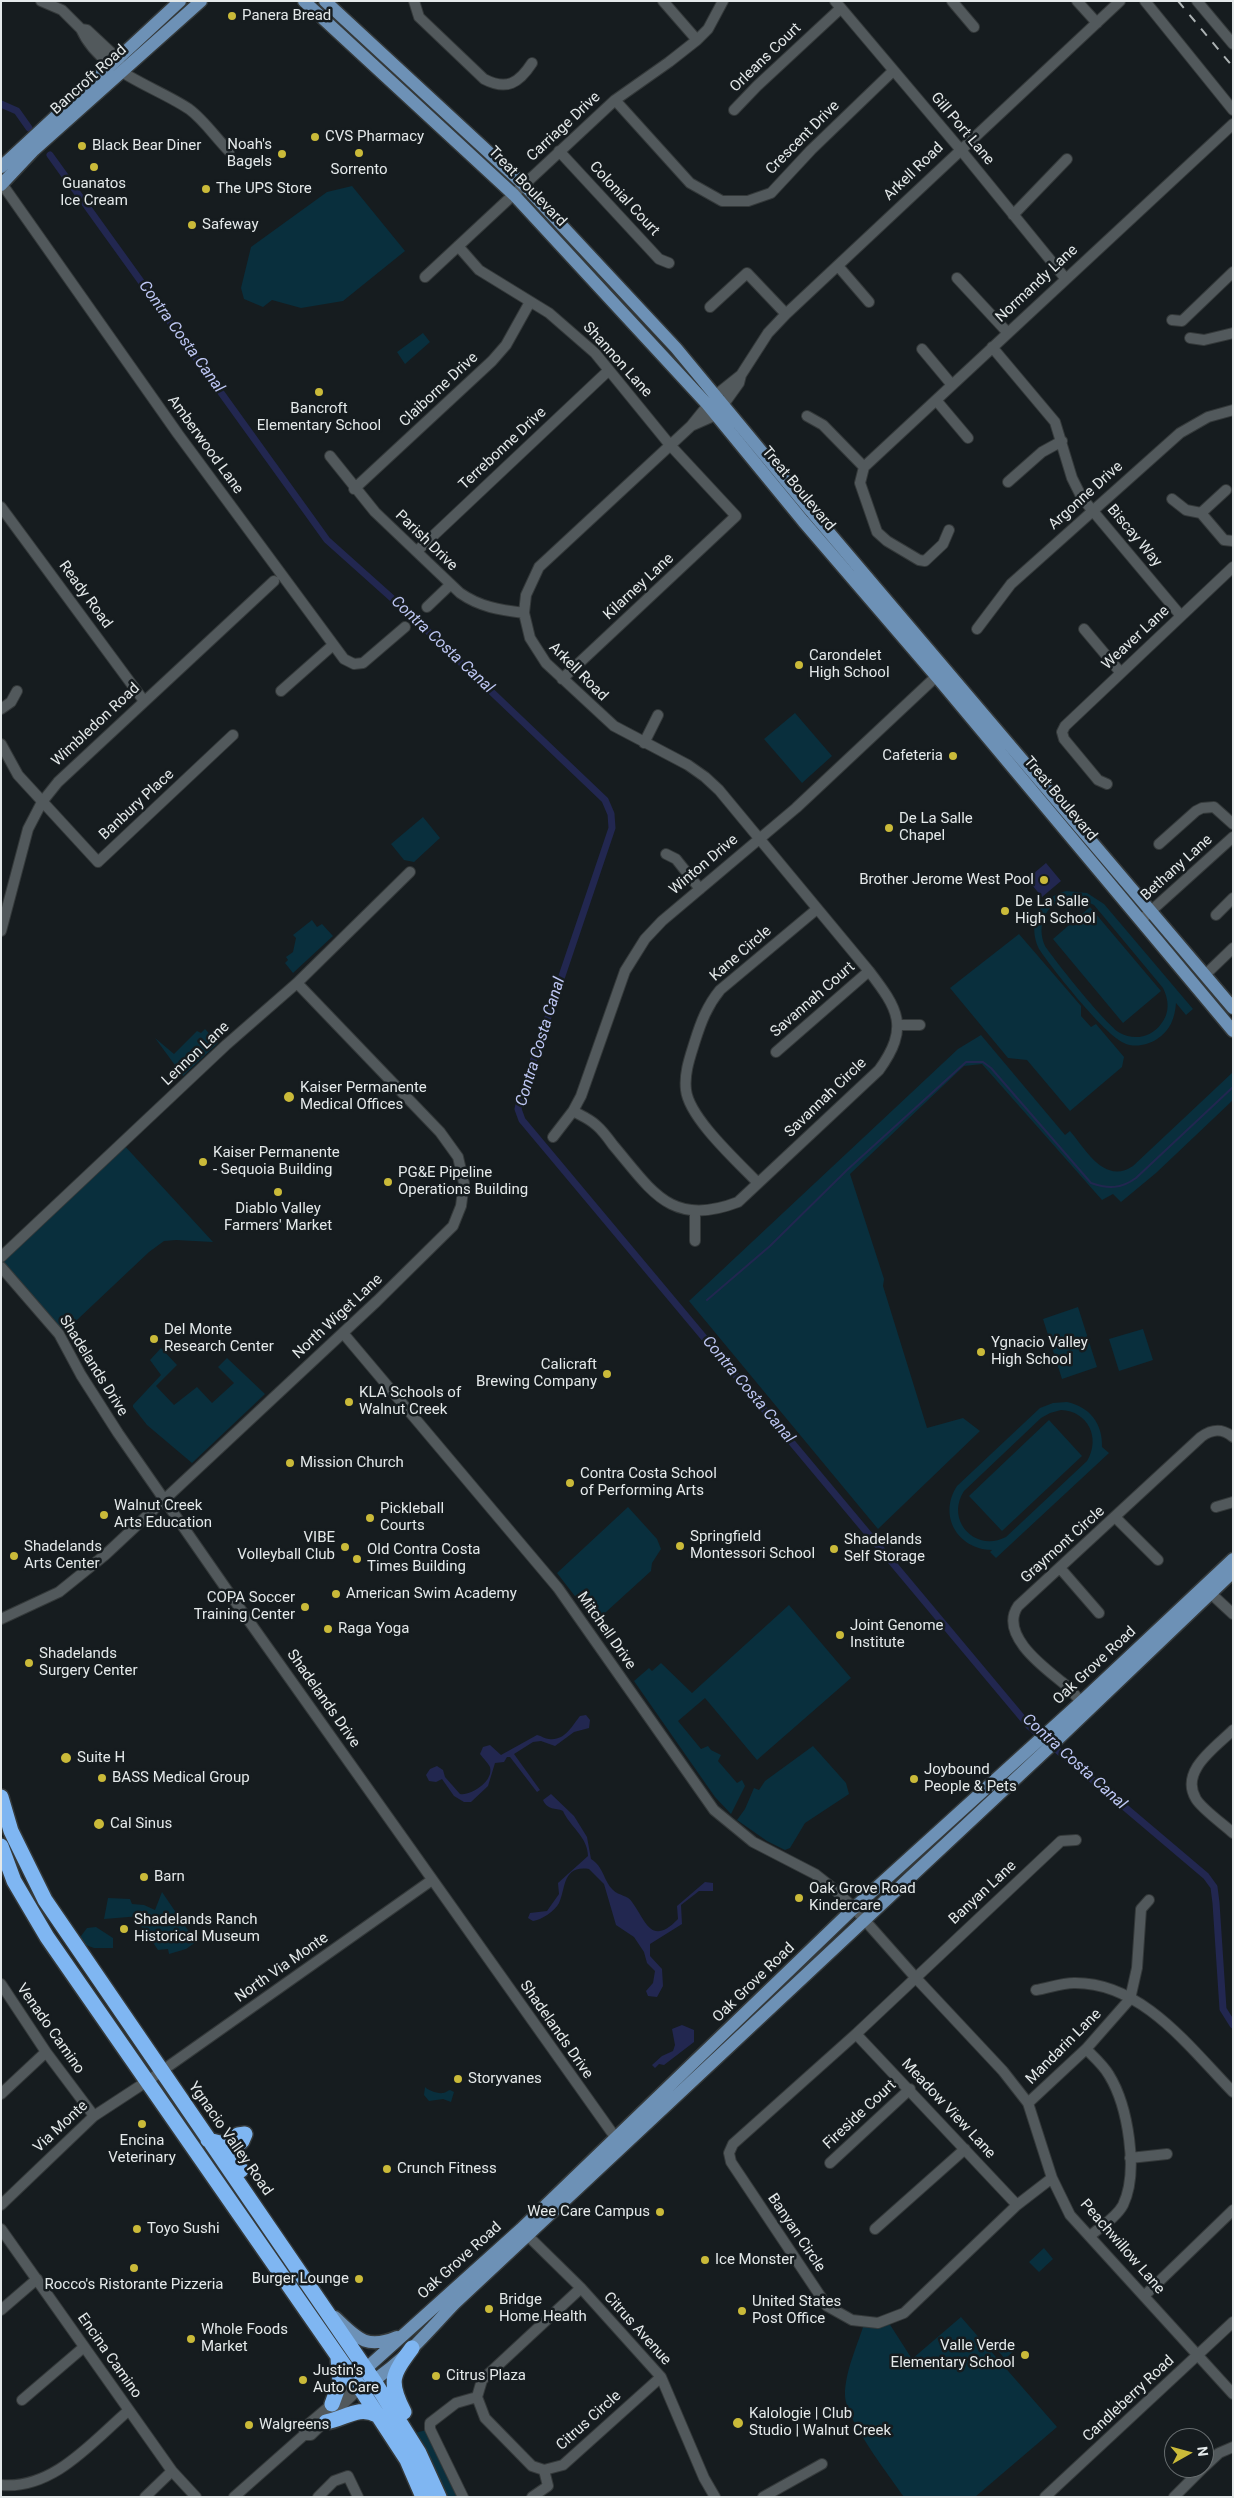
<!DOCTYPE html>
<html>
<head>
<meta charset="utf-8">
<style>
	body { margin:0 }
	#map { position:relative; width:1234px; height:2498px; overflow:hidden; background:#161c1f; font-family:Roboto,sans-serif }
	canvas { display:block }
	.frame { position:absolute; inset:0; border:2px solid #e4e9ea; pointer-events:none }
	.north { position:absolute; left:1164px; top:2428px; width:50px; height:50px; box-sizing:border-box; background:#161c1f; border:1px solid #686e70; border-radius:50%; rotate:83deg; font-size:14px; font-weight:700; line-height:20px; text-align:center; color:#e4e9ea }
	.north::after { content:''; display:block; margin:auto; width:18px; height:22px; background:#caba39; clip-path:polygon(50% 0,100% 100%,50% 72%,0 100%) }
</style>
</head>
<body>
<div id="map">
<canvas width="1234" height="2498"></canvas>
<div class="frame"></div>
<div class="north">N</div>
</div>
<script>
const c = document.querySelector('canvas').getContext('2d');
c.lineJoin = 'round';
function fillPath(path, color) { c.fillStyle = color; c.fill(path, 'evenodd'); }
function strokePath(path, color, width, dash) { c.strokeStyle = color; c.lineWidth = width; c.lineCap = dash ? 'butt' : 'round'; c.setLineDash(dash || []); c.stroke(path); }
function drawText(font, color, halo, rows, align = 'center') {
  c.font = font + ' Roboto,sans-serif'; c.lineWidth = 5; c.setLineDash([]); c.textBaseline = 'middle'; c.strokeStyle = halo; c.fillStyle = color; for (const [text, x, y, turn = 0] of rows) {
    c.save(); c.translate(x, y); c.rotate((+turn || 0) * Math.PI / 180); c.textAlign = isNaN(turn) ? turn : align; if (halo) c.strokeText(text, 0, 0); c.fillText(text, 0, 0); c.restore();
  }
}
fillPath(new Path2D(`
	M352,186L405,251L343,301L301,308L272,300L263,307L244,299L241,288L251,247L327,192Z
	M423,333L430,342L405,364L397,352Z
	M795,713L832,756L802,783L764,739Z
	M423,817L440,838L414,862L404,860L391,844Z
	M1066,891L1087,893L1104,904L1193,1009L1186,1015L1176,1003C1175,1018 1170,1031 1157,1039C1148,1045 1134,1048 1124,1043C1105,1035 1053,970 1039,949C1027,924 1039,898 1066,891ZM1068,898H1079L1094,905L1163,988C1169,1000 1170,1013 1161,1024C1152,1037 1134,1041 1120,1033C1106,1025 1056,962 1045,946C1036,925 1045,904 1068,898Z
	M1090,907L1161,991L1123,1023L1053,939Z
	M312,920L317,927L322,924L333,936L293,973L285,963L288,960L286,957L293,952L296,938L293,935Z
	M1019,934L1081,1006V1016L1091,1027L1096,1024L1124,1057L1122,1067L1070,1111L1027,1060L1008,1058L950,988Z
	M205,1029L218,1043L183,1076L155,1038L174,1054L197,1031L201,1033Z
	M981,1035L1065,1135L1070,1131C1086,1150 1105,1185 1133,1166L1233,1072V1100L1156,1173L1121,1202L1113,1194L1102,1200L982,1064L964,1066L850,1174L884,1279L883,1286L927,1428L963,1418L980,1431L878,1529L689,1301L958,1049Z
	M123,1144L213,1242L176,1240L164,1241L149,1252L78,1319L59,1334L1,1267V1257Z
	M1078,1307L1097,1367L1062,1379L1043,1319Z
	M1143,1329L1153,1360L1119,1371L1109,1339Z
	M161,1348L177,1365L156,1386L174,1405L197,1387L212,1403L234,1383L218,1367L227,1358L265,1394L192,1463L147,1425L133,1407V1405L161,1375L150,1360Z
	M1067,1402C1090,1407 1103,1424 1102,1447L1109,1453L996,1558L990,1552L992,1550C957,1549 938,1515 957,1486L1040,1408L1053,1403ZM1061,1410C1088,1411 1101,1438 1087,1461L1006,1537C975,1553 945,1520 964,1491L1041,1418L1050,1413Z
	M1049,1420L1082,1456L1002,1531L969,1496Z
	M628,1507L657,1539L661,1549L652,1563L651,1571L595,1622L557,1573Z
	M789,1605L851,1678L757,1760L705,1698L678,1721L701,1749L708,1746L711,1750L721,1755L718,1761L737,1783L742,1780L745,1786L731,1814L715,1797L634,1681L649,1668L652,1671L661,1663L692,1693Z
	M813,1746L846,1783L849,1794L805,1823L790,1848L785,1850L767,1841L737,1820L745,1809L754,1788L759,1790L765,1781Z
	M162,1892L196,1942L186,1949L169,1954L168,1949L158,1950L148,1935L142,1936L141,1916L104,1919L108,1898L130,1899L132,1904L144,1905L155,1910Z
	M96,1927L113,1938V1948H94L80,1943L81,1936L87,1928Z
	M425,2087C427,2090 438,2094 443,2093C446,2093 448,2090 450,2090L454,2092L451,2102L443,2099L429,2101L424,2095Z
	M1044,2248L1053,2259L1039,2272L1029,2262Z
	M961,2317L1057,2427L975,2497H904C889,2475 845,2419 845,2395C845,2371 858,2344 865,2321L887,2320L912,2359Z
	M1005,2336L1017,2348L1005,2359L994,2346Z
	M430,2429L463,2497H439L426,2454L415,2433Z`), '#092f3d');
fillPath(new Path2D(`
	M1046,863L1061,881L1042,897L1027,879Z
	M586,1715L590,1720L589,1728L574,1732L555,1746L541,1741L533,1742L514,1754L540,1790L537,1792L510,1757H507L504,1762L495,1763L488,1786L471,1802H464L454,1796L442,1779L436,1782L429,1781L426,1775L430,1769L437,1766L443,1770L445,1777L460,1794C471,1796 494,1781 490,1767C488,1763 483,1758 480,1754L483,1747L490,1745L501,1755L537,1735C542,1736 545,1739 549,1739C565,1741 572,1726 580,1716Z
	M551,1794L574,1816L587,1837L591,1859C604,1867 603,1880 613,1890C619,1896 628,1895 632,1902C646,1921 651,1947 678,1919L677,1906L705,1882L713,1883V1891H699L681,1905L682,1924L650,1944V1956L662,1969L663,1986L657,1997L648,1996L646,1991L653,1983L655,1971L647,1963L644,1952L634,1937L616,1925L604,1884L589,1869C562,1865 566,1889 559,1903C555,1911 541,1920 533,1921L528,1918L530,1913L547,1911L559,1894L558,1883L588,1856C588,1837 570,1827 563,1811C555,1807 548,1811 543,1800Z
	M682,2025L694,2030V2042L664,2065L659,2064L655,2068L652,2065L662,2056L673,2051L675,2045L672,2029Z`), '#222750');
strokePath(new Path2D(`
	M707,1300L770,1246L847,1170L966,1062H983L991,1068L1091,1183C1108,1189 1121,1189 1136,1178L1233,1087`), '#222750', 2);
strokePath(new Path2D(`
	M1,104L17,111L29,128
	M50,155L327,540L413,617L605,800L611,814L612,828L520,1100L518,1109L522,1120L1029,1726L1206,1876L1214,1887L1216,1903L1223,2009L1233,2025`), '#222750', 7);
const minor = new Path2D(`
	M41,1L62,10L81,29
	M414,1L419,17L484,79C507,91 519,83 532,63
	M663,1L697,40
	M835,1L960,149L1065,278
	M952,1L974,27
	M1077,1L1097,23
	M1145,1L1233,110
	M1197,1L1233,44
	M120,64L118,59L87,30L81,29C100,72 153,85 189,109C204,120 216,138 229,151
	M615,100L690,183L722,201H748L771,193L811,150L893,71
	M734,110L757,86L841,8
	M559,151L659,259L669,263
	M2,184L178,434L344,659L354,664L363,663L405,627
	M1013,215L1067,159
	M458,246L479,270L549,313L595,353L670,445L736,516L562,679
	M838,266L869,302
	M425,277L615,100L669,62L697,40L708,29L723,1
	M957,278L1008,333
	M710,307L747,273L786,314
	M1172,320L1182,321L1233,272
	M1190,338L1204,340L1233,333
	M992,347L1055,422L1072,478L1082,498L1181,616
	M922,349L952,385
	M741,375L768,333L786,314L1120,1
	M936,400L968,438
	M807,416L823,425L864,467
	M330,456L375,512L460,593C480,607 500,610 524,613
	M1008,482L1042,452L1062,441
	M354,489L492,361L506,345L530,302
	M1172,499L1186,510L1201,513L1224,540L1233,541
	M1,507L144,701
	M1201,513L1226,490
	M949,530L943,544L925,561L919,560L887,541L877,532L860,483L864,467L1233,124
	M417,551L609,370
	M427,607L450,585
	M977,629L1011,584L1180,433L1208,417L1233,410
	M1084,629L1121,673
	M281,691L333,645
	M1,709L11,702L17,691
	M644,743L658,715
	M1,744L18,775L98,862L233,735
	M1107,784L1098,780L1064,739L1062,732L1065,726L1233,567
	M1159,844L1196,811L1202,808L1214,807L1233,824
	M666,854L676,859L700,889
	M1216,915L1233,898
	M1141,920L1233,837
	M1,931L28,829L42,802L58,782L274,581
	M1205,975L1233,948
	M898,1025H920
	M776,1052L869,971
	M573,1111C580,1115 590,1119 596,1125C602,1130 608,1138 613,1145C652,1191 671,1228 738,1202L879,1070C910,1027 898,1009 869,971L719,790L705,777L688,765L614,726L546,663L530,638L524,613L526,595L539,567L691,426L716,395L741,375L739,383L716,415L691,426
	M553,1137L573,1111L581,1096L625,971L645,939L662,921L796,808L941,672
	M758,1183C738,1162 689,1118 686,1090C684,1073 690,1057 695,1041C701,1022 707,1006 720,990L817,909
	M695,1241V1211
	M1,1257L226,1045L297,983L410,872
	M1,1267L59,1334L81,1375L118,1433L234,1600L620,2144
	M343,1333L558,1588L714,1810L753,1842L815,1874L834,1889L854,1908L915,1977L1003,2071L1028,2103L1052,2178L1070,2215L1233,2394
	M1216,1507L1233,1502
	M1115,1517L1158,1560
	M1060,1568L1099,1613
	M1206,1589L1233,1614
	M1,1619L59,1592L105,1555L377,1301L453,1226L461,1206L464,1183L458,1157L440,1132L297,983
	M1086,1707C1078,1699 1071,1689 1062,1682C1042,1666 999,1634 1018,1606L1201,1437C1212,1429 1222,1428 1233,1437
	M1233,1730C1216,1747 1179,1771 1196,1799C1202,1809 1223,1824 1233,1833
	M1,1984L46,2052L94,2116
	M1036,1990C1048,1988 1062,1983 1074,1983C1142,1982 1190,2048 1233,2092
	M856,2034L1017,2205
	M1086,2049C1094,2057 1104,2066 1109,2075C1128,2106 1139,2172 1123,2205C1116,2218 1100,2227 1090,2236
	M1,2094L46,2052
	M1028,2103L1086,2049L1130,1999L1137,1968L1141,1909L1149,1900
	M1130,2158L1167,2154
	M830,2163L910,2089
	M1052,2178L1017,2205L904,2313L878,2323L852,2320L827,2306L731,2162L729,2153L733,2144L856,2034L1061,1841L1076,1840
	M1,2205L94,2116L149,2080L432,1880
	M1,2229L172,2471L196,2497
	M875,2229L965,2149
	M523,2231L581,2288L661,2377L704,2478L715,2497
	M581,2288L482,2380L477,2397L485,2418L532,2466L544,2470L563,2465L661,2377
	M1144,2296L1233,2210
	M1,2310L37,2279
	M22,2400L84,2347
	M304,2435H311L360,2388
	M1204,2467L1219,2453L1233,2447
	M1,2485C53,2490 92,2442 128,2411
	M145,2497L172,2471
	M234,2497L304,2435L305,2427L332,2404L354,2379
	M318,2497L334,2481L348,2476L358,2497
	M463,2497L430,2429V2423L456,2403L477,2397
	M532,2497L548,2486L544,2470
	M763,2497L822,2464
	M1045,2497L1233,2322
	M1174,2497L1203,2468`);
const major = new Path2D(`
	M304,1L514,195L707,404L803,521L937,677L1233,1031
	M325,1L524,185L676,348L810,510L1233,1008
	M1,167L180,1
	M1,185L34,150L201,1
	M335,2317C357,2338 366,2350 397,2337
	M360,2374L521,2229L854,1908L1081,1702L1233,1559
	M360,2388C398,2369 427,2332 455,2303L1057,1740L1233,1572`);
const highway = new Path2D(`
	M1,1797L11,1831L45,1900L374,2381L419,2453L439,2497
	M1,1846L14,1881L47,1937L360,2388L407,2460L423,2497
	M208,2140L224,2144L238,2135L245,2134L242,2141L231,2151L241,2170
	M332,2404L340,2382L338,2358
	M404,2412C388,2381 392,2375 412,2348
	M326,2422C345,2419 358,2405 377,2415`);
strokePath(minor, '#34393a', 12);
strokePath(major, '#34393a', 15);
strokePath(highway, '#34393a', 18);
strokePath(minor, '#52595c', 10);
strokePath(major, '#6d91b6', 12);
strokePath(highway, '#7fb6f2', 15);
strokePath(new Path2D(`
	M1178,1L1233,67`), '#acb2b3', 2, [9, 9]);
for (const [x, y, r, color] of [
	[232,16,5,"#caba39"],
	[315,137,5,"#caba39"],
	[82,146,5,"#caba39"],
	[359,153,5,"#caba39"],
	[282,154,5,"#caba39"],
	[94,167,5,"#caba39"],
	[206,189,5,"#caba39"],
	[192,225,5,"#caba39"],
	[319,392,5,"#caba39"],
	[799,665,5,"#caba39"],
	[953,756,5,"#caba39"],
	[889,828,5,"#caba39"],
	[1044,880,5,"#caba39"],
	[1005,911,5,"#caba39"],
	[289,1097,6,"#caba39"],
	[203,1162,5,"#caba39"],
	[388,1182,5,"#caba39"],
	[278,1192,5,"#caba39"],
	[154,1339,5,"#caba39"],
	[981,1352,5,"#caba39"],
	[607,1374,5,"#caba39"],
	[349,1402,5,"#caba39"],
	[290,1463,5,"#caba39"],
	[570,1483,5,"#caba39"],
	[104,1515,5,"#caba39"],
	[370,1518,5,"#caba39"],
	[680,1546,5,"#caba39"],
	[345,1547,5,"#caba39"],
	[834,1549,5,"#caba39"],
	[14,1556,5,"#caba39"],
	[357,1559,5,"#caba39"],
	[336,1594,5,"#caba39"],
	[305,1607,5,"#caba39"],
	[328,1629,5,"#caba39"],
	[840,1635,5,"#caba39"],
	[29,1663,5,"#caba39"],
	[66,1758,6,"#caba39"],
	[102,1778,5,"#caba39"],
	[914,1779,5,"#caba39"],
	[99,1824,6,"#caba39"],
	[144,1877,5,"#caba39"],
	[799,1898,5,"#caba39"],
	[124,1929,5,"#caba39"],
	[458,2079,5,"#caba39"],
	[142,2124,5,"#caba39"],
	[387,2169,5,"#caba39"],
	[660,2212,5,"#caba39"],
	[137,2229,5,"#caba39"],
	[705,2260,5,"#caba39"],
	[134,2268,5,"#caba39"],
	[359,2279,5,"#caba39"],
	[489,2309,5,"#caba39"],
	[742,2311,5,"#caba39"],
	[191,2339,5,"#caba39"],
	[1025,2355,5,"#caba39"],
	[436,2376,5,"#caba39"],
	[303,2380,5,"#caba39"],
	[738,2423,6,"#caba39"],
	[249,2425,5,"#caba39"]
]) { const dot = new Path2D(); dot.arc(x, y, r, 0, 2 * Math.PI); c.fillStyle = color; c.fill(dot); strokePath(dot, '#161c1f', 2); }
drawText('15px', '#e4e9ea', '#161c1f', [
	["Panera Bread",242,16],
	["CVS Pharmacy",325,137],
	["Noah's",272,145,"right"],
	["Bagels",272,162,"right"],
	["Black Bear Diner",92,146],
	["Sorrento",359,170,"center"],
	["Guanatos",94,184,"center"],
	["Ice Cream",94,201,"center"],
	["The UPS Store",216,189],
	["Safeway",202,225],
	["Bancroft",319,409,"center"],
	["Elementary School",319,426,"center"],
	["Carondelet",809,656],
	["High School",809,673],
	["Cafeteria",943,756,"right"],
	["De La Salle",899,819],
	["Chapel",899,836],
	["Brother Jerome West Pool",1034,880,"right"],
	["De La Salle",1015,902],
	["High School",1015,919],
	["Kaiser Permanente",300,1088],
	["Medical Offices",300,1105],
	["Kaiser Permanente",213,1153],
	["- Sequoia Building",213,1170],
	["PG&E Pipeline",398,1173],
	["Operations Building",398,1190],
	["Diablo Valley",278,1209,"center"],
	["Farmers' Market",278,1226,"center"],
	["Del Monte",164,1330],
	["Research Center",164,1347],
	["Ygnacio Valley",991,1343],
	["High School",991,1360],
	["Calicraft",597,1365,"right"],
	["Brewing Company",597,1382,"right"],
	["KLA Schools of",359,1393],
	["Walnut Creek",359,1410],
	["Mission Church",300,1463],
	["Contra Costa School",580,1474],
	["of Performing Arts",580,1491],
	["Walnut Creek",114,1506],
	["Arts Education",114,1523],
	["Pickleball",380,1509],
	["Courts",380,1526],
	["Springfield",690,1537],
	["Montessori School",690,1554],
	["VIBE",335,1538,"right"],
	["Volleyball Club",335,1555,"right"],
	["Shadelands",844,1540],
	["Self Storage",844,1557],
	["Shadelands",24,1547],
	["Arts Center",24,1564],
	["Old Contra Costa",367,1550],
	["Times Building",367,1567],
	["American Swim Academy",346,1594],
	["COPA Soccer",295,1598,"right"],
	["Training Center",295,1615,"right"],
	["Joint Genome",850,1626],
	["Institute",850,1643],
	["Raga Yoga",338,1629],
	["Shadelands",39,1654],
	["Surgery Center",39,1671],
	["Suite H",77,1758],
	["Joybound",924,1770],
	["People & Pets",924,1787],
	["BASS Medical Group",112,1778],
	["Cal Sinus",110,1824],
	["Barn",154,1877],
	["Oak Grove Road",809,1889],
	["Kindercare",809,1906],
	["Shadelands Ranch",134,1920],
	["Historical Museum",134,1937],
	["Storyvanes",468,2079],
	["Encina",142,2141,"center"],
	["Veterinary",142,2158,"center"],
	["Crunch Fitness",397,2169],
	["Wee Care Campus",650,2212,"right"],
	["Toyo Sushi",147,2229],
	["Ice Monster",715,2260],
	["Burger Lounge",349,2279,"right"],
	["Rocco's Ristorante Pizzeria",134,2285,"center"],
	["Bridge",499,2300],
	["Home Health",499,2317],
	["United States",752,2302],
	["Post Office",752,2319],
	["Whole Foods",201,2330],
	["Market",201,2347],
	["Valle Verde",1015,2346,"right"],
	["Elementary School",1015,2363,"right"],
	["Justin's",313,2371],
	["Auto Care",313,2388],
	["Citrus Plaza",446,2376],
	["Kalologie | Club",749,2414],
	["Studio | Walnut Creek",749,2431],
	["Walgreens",259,2425]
], 'left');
drawText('15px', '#e4e9ea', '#161c1f', [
	["Orleans Court",766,58,-44],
	["Bancroft Road",89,80,-42],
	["Carriage Drive",564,127,-43],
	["Gill Port Lane",962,129,50],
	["Crescent Drive",803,138,-45],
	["Arkell Road",914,172,-44],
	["Treat Boulevard",527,187,46],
	["Colonial Court",624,199,47],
	["Normandy Lane",1037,284,-43],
	["Shannon Lane",617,360,48],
	["Claiborne Drive",439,390,-43],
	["Amberwood Lane",205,445,54],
	["Terrebonne Drive",503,449,-43],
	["Treat Boulevard",798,489,50],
	["Argonne Drive",1086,496,-42],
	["Biscay Way",1134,536,50],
	["Parish Drive",426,541,44],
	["Kilarney Lane",639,587,-43],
	["Ready Road",85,595,54],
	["Weaver Lane",1136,638,-43],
	["Arkell Road",578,672,45],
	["Wimbledon Road",96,725,-43],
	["Treat Boulevard",1060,799,50],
	["Banbury Place",137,805,-43],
	["Winton Drive",704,865,-40],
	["Bethany Lane",1177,868,-42],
	["Kane Circle",741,954,-41],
	["Savannah Court",813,1000,-41],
	["Lennon Lane",196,1054,-43],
	["Savannah Circle",826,1098,-44],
	["North Wiget Lane",338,1317,-43],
	["Shadelands Drive",93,1366,58],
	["Graymont Circle",1063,1545,-42],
	["Mitchell Drive",606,1631,55],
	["Oak Grove Road",1095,1666,-43],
	["Shadelands Drive",323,1699,55],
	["Banyan Lane",983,1893,-43],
	["North Via Monte",282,1968,-35],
	["Oak Grove Road",754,1983,-44],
	["Venado Camino",50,2029,55],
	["Shadelands Drive",556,2030,55],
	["Mandarin Lane",1064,2047,-45],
	["Meadow View Lane",948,2109,47],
	["Fireside Court",860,2115,-43],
	["Via Monte",61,2127,-43],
	["Ygnacio Valley Road",230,2139,55],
	["Banyan Circle",796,2233,56],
	["Peachwillow Lane",1122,2247,49],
	["Oak Grove Road",460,2261,-42],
	["Citrus Avenue",637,2329,48],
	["Encina Camino",109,2356,55],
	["Candleberry Road",1129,2399,-43],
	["Citrus Circle",589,2421,-42]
]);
drawText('italic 16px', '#bec7f4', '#161c1f', [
	["Contra Costa Canal",181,337,54],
	["Contra Costa Canal",442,645,43],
	["Contra Costa Canal",541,1042,-73],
	["Contra Costa Canal",748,1390,50],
	["Contra Costa Canal",1074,1762,42]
]);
</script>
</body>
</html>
